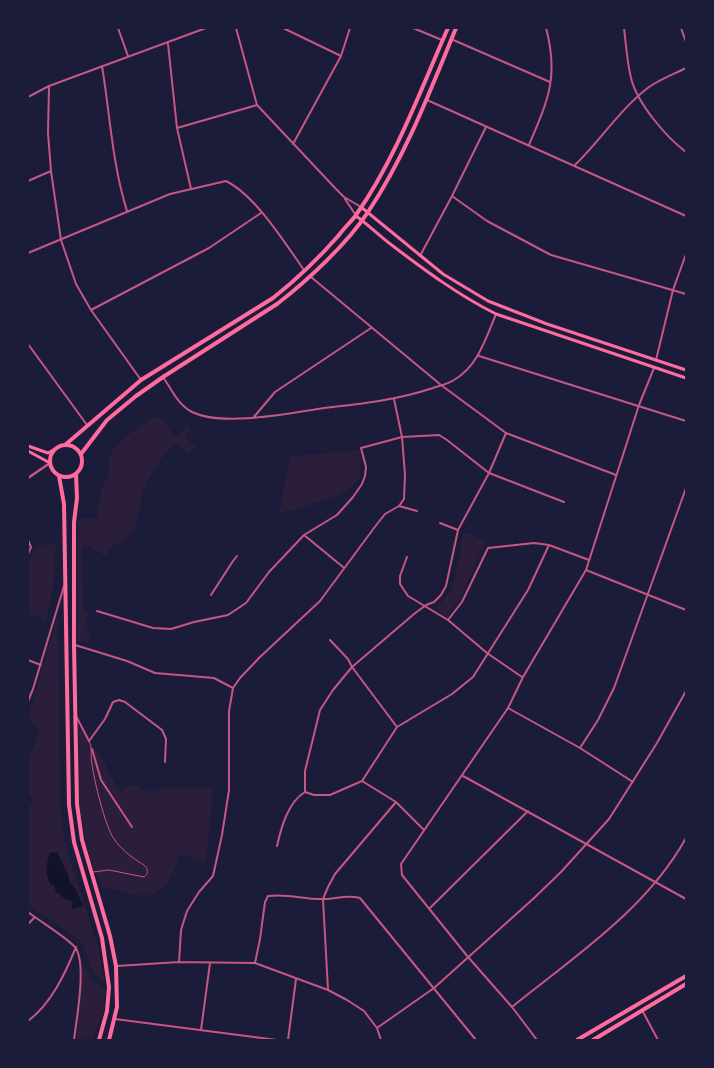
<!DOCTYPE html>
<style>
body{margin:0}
#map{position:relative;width:714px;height:1068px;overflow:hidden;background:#1b1b3a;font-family:"Fira Sans Condensed",sans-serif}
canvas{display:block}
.frame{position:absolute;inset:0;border:29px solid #1b1b3a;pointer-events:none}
</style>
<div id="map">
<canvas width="714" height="1068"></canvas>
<div class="frame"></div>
</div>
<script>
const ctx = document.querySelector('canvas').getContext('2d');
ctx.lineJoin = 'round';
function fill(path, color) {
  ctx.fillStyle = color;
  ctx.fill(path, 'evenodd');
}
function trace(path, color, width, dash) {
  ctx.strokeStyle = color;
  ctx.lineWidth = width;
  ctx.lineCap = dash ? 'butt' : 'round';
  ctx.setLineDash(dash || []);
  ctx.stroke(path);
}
fill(new Path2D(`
 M153 418 168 421 165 423 175 437 187 427 191 431 185 436 196 448 187 454 177 442C162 455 149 474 143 493 136 515 141 541 113 545L106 556 86 545 82 546 83 605 89 615 84 629 91 631 88 643 77 641 78 520 82 518 96 519 102 488 109 471V459L113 450 129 434Z
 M359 450C360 457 362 470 360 477 352 496 297 508 279 513L290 456Z
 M463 533 472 534 486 542 458 603H456L447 618 435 608C458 591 458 560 463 533Z
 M56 543 53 589 46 620 28 614V565L36 546Z
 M58 616 60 805 66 846 98 947 105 981C90 978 89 955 82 943 78 936 37 912 28 905V810L33 800 28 795V758L40 733 28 716Z
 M78 725 102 758 120 793 127 787 137 786C145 792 154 794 163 788H213L206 863 181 854C170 877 165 902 133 894 122 891 113 888 102 888L90 859 79 804Z
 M83 963C89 976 93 984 106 989L103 1012 92 1040H76Z`), '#2a1e3b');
fill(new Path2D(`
 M57 852 69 877V881L76 890 83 906 74 909 71 907 72 904 71 900H67L56 892 54 885H51C45 875 46 864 50 853Z`), '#12122b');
trace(new Path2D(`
 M89 741C93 749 90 756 92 764 94 780 105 826 114 839 120 848 130 856 139 862 142 864 147 866 147 870 148 874 146 875 144 877L109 870 93 872`), '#c65784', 1);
trace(new Path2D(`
 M118 28 128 56
 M236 28 257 105 336 189 344 197 361 207
 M283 28 341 56
 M413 28 442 40
 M624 28C626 44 627 62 631 78 637 103 666 137 686 152
 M681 28 686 42
 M451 39 550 82
 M168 44 177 128 191 189
 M102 66C110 114 112 163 127 211
 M49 86 48 133 51 171 61 240 76 284 91 310 141 380
 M28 97 49 86 206 28
 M427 100 686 216
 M177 128 257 105
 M293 144 341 56 350 28
 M529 145C548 100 559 77 546 28
 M575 165C600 141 621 108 649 87 660 79 674 74 686 68
 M28 181 51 171
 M452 196 487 221 551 255 686 294
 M345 199 355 214
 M28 253 170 194 226 181C256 196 285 243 304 270
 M420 256 452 196 486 127
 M311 277 441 385 506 433 616 475
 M91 310 209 248 261 213
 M28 344 87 425
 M479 356 686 421
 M656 360 673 290 686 254
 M163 377C172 390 178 405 192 412 223 427 290 413 324 408 361 404 397 400 433 388 439 386 448 384 454 380 478 366 486 338 496 314
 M253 418 275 392 371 328
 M399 506 417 511
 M440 523 458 530
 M304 535 343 567
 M28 540 31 547 28 554
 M407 557 400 576V584L408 596 448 620 487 653 522 677
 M586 570 686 610
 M211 595 233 561 237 556
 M97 611 153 628 171 629 194 622 228 615 246 603 269 572 304 535 337 515 353 497 362 484 365 476 366 467 361 448 402 437 439 435 447 440 489 473 564 502
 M448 620 462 602 488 548 534 543 549 545 589 560
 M330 640 348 659 352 667 397 727
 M75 645 127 661 155 673 214 678 233 688
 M28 660 41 665
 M28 701 33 689 64 586
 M508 708 580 748 633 782
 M76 716 89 741 105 719 113 702 119 700 125 702 162 730 166 739 165 762
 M580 748 598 720 614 688 686 488
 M92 749 101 780 132 827
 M463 776 686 899
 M362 781 396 802 424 830
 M305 792V771L320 710 333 690 352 667 414 614 426 605 434 602 441 595 446 586 458 530 489 473 506 433
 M277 846C281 828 288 802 305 792L314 795H330L362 781 397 727 452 694 473 677 528 590 549 545
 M430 908 528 811
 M28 912C41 922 63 935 74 946 88 960 76 1021 74 1040
 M28 924 35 917
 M179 962 181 930 187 911 199 892 213 876 222 835 229 790V711L233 688 240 678 260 657 320 601 374 528 385 514 399 506 404 499 405 475 402 437 394 399
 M255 963 260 939 265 902 268 896C288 893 305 900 324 899 337 899 347 894 360 898L476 1040
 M117 966 179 962 255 963 328 990 347 1000 364 1011 377 1028 381 1040
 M328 990 323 899 328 887 335 874 396 802
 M512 1007C575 956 646 910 686 838
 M642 1010 658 1040
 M115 1019 277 1040
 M28 1021C51 1004 65 974 76 947
 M377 1028 434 988 533 899 561 872 609 819 657 743 686 691
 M201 1030 210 963
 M288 1040 296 979
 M537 1040 512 1007 468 957 402 875 401 864 508 708 523 677 586 570 639 405 654 368`), '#c65784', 2);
trace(new Path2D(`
 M28 478 50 463`), '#c65784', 2.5);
trace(new Path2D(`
 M361 207 443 274 488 301 547 324 686 370
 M356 216C367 224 378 234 389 243 423 269 458 295 496 314L686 378
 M28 446 48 453 55 449
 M28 451 50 463`), '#ff6b9d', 3);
trace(new Path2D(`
 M50 461a16 16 0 1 1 32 0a16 16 0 1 1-32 0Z
 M65 445 141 380 273 298C297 279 319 258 339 235 344 228 351 222 356 215 396 158 420 91 448 28
 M81 454 107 420 136 396 163 377 277 304C307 281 347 244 368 212 406 155 430 91 456 28
 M76 474 77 498 74 522V645L77 804 82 840 110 936 116 966 117 1007 109 1040
 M59 476 64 504 69 805 74 842 102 938 109 987 107 1011 99 1040
 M577 1040 686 976
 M593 1040 686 984`), '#ff6b9d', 4);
</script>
